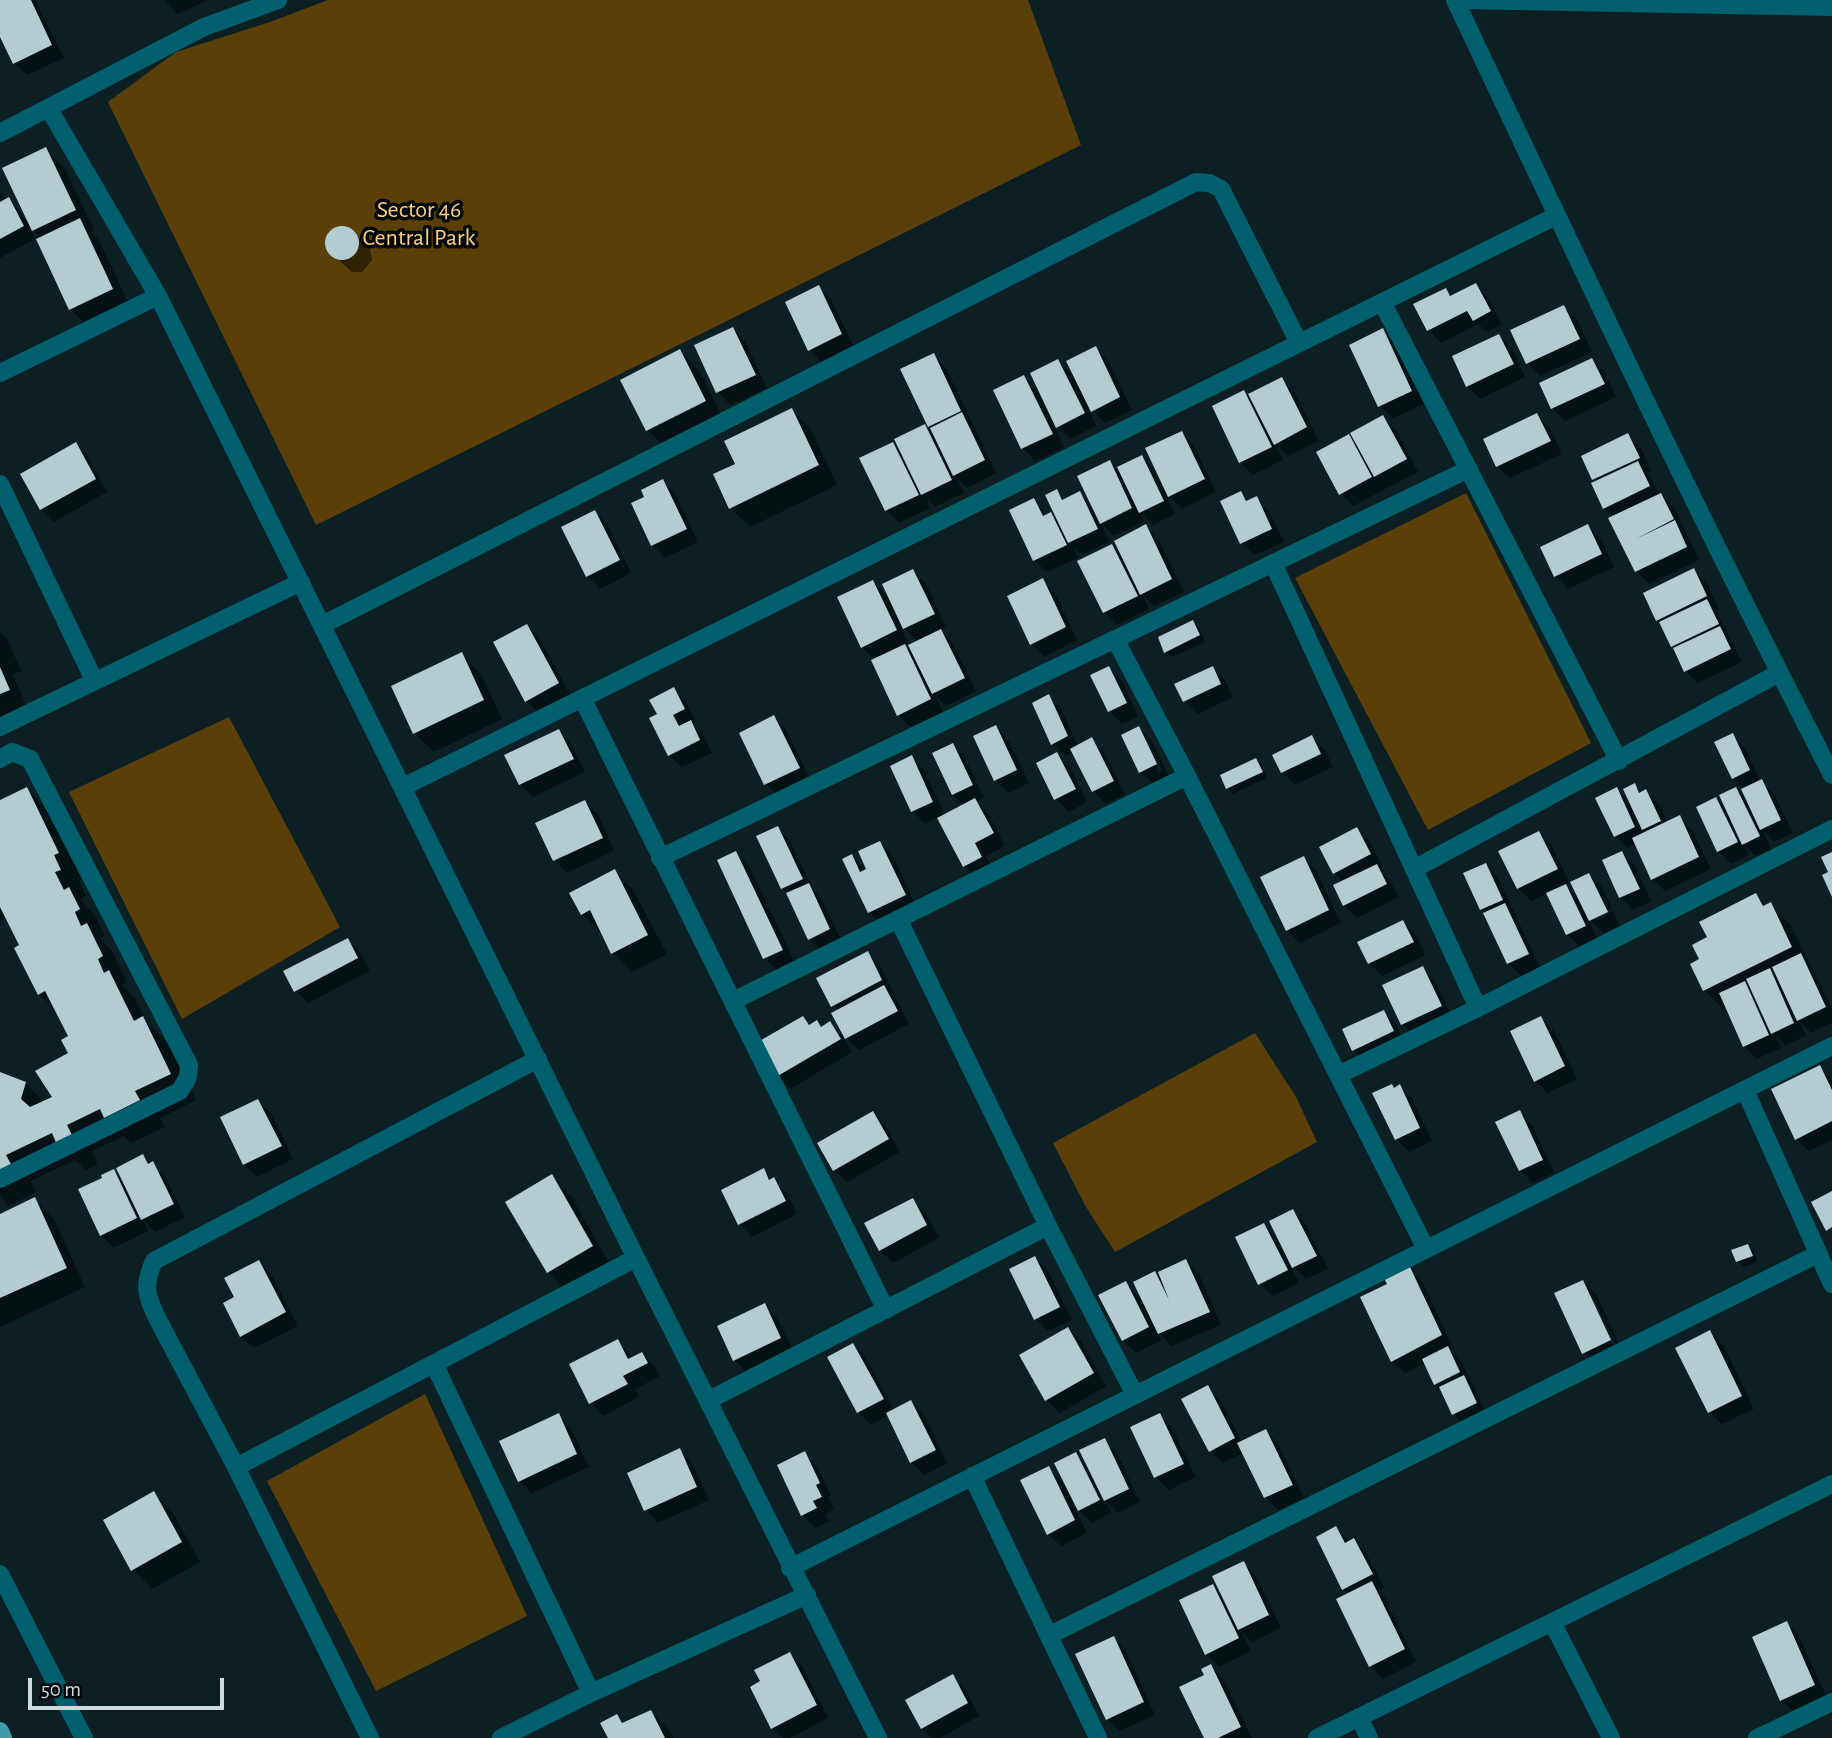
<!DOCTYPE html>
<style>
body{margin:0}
#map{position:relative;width:1832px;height:1738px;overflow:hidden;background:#0c2024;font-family:"Alegreya Sans",sans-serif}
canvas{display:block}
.scale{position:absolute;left:28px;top:1678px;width:196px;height:32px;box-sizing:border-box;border:4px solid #cedadc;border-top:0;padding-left:9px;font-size:21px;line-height:24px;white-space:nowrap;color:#cedadc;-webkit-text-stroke:5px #03090a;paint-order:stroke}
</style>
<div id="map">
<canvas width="1832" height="1738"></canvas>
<div class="scale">50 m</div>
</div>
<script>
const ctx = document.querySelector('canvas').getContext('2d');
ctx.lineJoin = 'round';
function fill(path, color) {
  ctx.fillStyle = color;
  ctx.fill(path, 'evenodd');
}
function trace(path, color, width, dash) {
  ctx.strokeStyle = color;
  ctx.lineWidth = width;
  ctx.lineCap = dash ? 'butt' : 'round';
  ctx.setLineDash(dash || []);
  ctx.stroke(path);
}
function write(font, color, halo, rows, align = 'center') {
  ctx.font = font + ' "Alegreya Sans",sans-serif';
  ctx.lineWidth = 7;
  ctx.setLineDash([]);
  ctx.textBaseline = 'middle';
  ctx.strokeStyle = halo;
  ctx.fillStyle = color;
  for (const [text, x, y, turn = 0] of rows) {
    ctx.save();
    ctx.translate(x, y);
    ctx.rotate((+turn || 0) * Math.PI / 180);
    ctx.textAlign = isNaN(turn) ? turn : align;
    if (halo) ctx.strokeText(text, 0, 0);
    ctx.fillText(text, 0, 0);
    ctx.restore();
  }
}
fill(new Path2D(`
 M328 0H1028L1081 145 316 525 108 102 176 52 270 22Z
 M1466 493 1591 743 1428 830 1295 578Z
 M229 717 340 927 182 1019 69 792Z
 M1255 1033 1296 1097 1317 1142 1115 1252 1086 1207 1053 1143Z
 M425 1394 527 1616 376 1691 267 1481Z`), '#5a3f08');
fill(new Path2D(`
 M0 0H35L64 58 27 75 14 63 0 33Z
 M164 0H208L178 14Z
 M45 149 65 169 94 230 91 232 99 240 131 309 90 328 70 309 42 239 29 226 35 239 0 258V192L6 201 8 199 21 212 25 220 28 219Z
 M338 228H349L370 249 372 260 362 272H352L330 252 328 238Z
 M1476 285 1488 298 1502 324 1487 332 1478 324 1441 343 1429 330 1416 305 1446 290 1453 297Z
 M818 287 831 300 854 347 822 363 810 350Z
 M1564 307 1577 319 1592 352 1540 376 1528 363 1513 331Z
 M733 329 745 341 767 388 730 405 718 392Z
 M1383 330 1395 343 1424 404 1393 418 1380 406Z
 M1499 336 1512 348 1525 377 1480 399 1467 386Z
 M1095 348 1108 361 1132 410 1105 423 1087 405 1096 426 1070 439 1052 421 1064 447 1035 461 1023 448 1024 377 1042 395 1058 361 1076 379Z
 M680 351 699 371 724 421 667 450 648 430 623 381Z
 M933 355 946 368 996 473 967 488 957 478 964 493 935 507 926 498 930 508 899 523 887 510 892 444 902 453 924 426 935 437 903 370Z
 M1592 360 1605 373 1616 397 1565 421 1552 408Z
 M1281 379 1294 392 1319 441 1288 456 1277 445 1283 460 1253 475 1240 462 1244 392 1248 396Z
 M792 410 811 430 837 485 750 527 730 508 738 465Z
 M1537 415 1550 428 1562 454 1510 478 1497 466Z
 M1383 418 1396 430 1418 472 1353 506 1341 493 1349 436 1357 445Z
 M1182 433 1194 446 1216 492 1182 509 1165 492 1175 514 1153 525 1140 512 1144 521 1114 536 1101 523 1109 542 1082 555 1074 547 1078 558 1047 572 1034 560V500L1048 516 1051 514 1059 523 1056 491 1065 501 1080 494 1093 507 1109 462 1122 474 1142 457 1158 474Z
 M1628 435 1641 448 1651 471 1647 472 1660 495 1674 507 1699 560 1649 584 1636 571 1614 517 1604 508 1597 482 1583 457Z
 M76 444 88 457 107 492 54 522 41 509Z
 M663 481 675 494 698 542 665 558 652 545 646 498Z
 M1241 493 1250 502 1257 499 1269 511 1284 542 1255 555 1242 543Z
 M595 512 608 525 631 573 600 589 587 576Z
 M1588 526 1601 539 1614 567 1568 589 1555 576Z
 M1146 527 1158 539 1184 592 1154 606 1143 595 1149 609 1117 625 1104 612 1112 546 1123 557Z
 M913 571 926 584 946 627 940 630 953 644 976 691 946 706 935 695 943 712 911 727 898 715 875 660 862 647 873 582 891 600ZM899 622 918 642 915 656 904 645 908 643Z
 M1694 571 1707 583 1719 609 1716 610 1742 662 1698 683 1685 671 1662 624 1658 620Z
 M1042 580 1055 593 1077 640 1044 657 1032 644Z
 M1193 623 1199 628 1205 642 1172 657 1166 652Z
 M527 626 540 639 571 696 539 713 526 701Z
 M0 632 7 639 21 671 13 675 28 709 0 722Z
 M461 654 481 674 502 719 434 752 414 733Z
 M1109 668 1122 681 1138 716 1122 724 1109 711Z
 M1212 668 1225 680 1233 697 1198 714 1185 701 1177 684Z
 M674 690 686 702 696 722 692 724 703 735 712 753 682 767 669 755 659 715Z
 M1048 697 1061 709 1078 746 1091 739 1104 752 1125 794 1106 804 1093 791 1074 752 1065 756 1053 744Z
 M774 717 786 730 811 781 778 797 766 784 741 734Z
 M996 727 1008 740 1029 783 1008 793 996 780Z
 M1139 728 1152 741 1169 777 1153 784 1140 772ZM1144 741H1148L1163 771 1159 773Z
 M559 731 571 744 585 772 533 797 520 784Z
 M1733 735 1745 748 1761 782 1774 794 1793 833 1774 842 1763 830 1771 849 1756 856 1745 846 1749 855 1731 864 1718 851 1698 808 1716 799 1727 809 1736 789 1748 801 1745 790 1733 778Z
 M1312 737 1325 750 1333 767 1295 785 1282 772Z
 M953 745 965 758 984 798 976 802 988 813 1005 846 986 856 993 870 977 878 964 866 939 817 925 824 913 811 911 757 924 770 945 816 965 806 953 794Z
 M1057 754 1070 767 1087 802 1069 812 1056 799 1038 764Z
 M1256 760 1262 765 1267 778 1233 794 1228 788Z
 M1635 786 1642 793 1646 792 1659 804 1668 823 1680 818 1692 830 1711 869 1665 891 1652 879 1636 844 1628 848 1615 836 1616 789 1632 805Z
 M27 789 53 815 83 879 79 881 86 896 80 899 95 915 105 936 99 938 112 951 127 982 122 985 135 998 146 1021 169 1044 196 1100 160 1118 165 1127 131 1143 124 1136 92 1151 98 1164 85 1170 75 1160 31 1181 36 1192 9 1206 0 1197V1074L25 1083 45 1103 55 1098 70 1054V1037L57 1011 39 994 22 946 6 918 0 921V802Z
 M585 802 598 814 614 851 567 873 555 860 538 824Z
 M777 828 790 841 813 890 821 898 842 942 822 951 810 939 789 894 783 888Z
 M1357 829 1370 842 1383 867 1379 869 1389 879 1399 897 1357 918 1344 905 1343 882 1335 873Z
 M1539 833 1552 846 1569 882 1565 885 1580 900 1589 875 1602 887 1612 908 1593 917V921L1613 911 1620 925 1603 933 1589 919 1597 939 1580 947 1567 934 1548 893 1531 901 1518 888Z
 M880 843 893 856 917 908 882 925 869 912 852 856 870 874Z
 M736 853 749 866 795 963 777 971 765 958Z
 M1622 853 1635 866 1651 901 1633 910 1621 897Z
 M1303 858 1316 870 1341 923 1300 943 1287 930Z
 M1485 865 1498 878 1540 967 1521 976 1508 963 1487 914 1482 909Z
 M615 871 634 891 667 954 632 972 613 953 601 933 582 914Z
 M1756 895 1767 906 1770 904 1790 924 1832 1008V1023L1811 1033 1799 1021 1806 1036 1785 1045 1776 1036 1781 1048 1757 1059 1744 1046 1727 1008 1724 1009 1704 990 1701 960 1709 938Z
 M1403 922 1416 935 1425 955 1382 976 1369 963 1360 943Z
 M347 940 360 952 370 971 308 1003 296 991Z
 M867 953 880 966 894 993 891 994 897 1000 909 1024 859 1050 846 1038 838 1011 833 1006Z
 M1423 968 1435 981 1453 1019 1415 1037 1402 1024Z
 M1383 1012 1396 1024 1405 1044 1366 1063 1354 1050 1345 1030Z
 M803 1018 811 1026 817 1023 822 1028 830 1024 843 1036 852 1052 790 1089 778 1076Z
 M1541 1018 1554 1031 1577 1079 1548 1093 1535 1081Z
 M1820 1067 1832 1080V1140L1809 1151 1796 1139Z
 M1399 1087 1412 1099 1432 1141 1409 1152 1396 1139 1395 1089Z
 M258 1101 271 1113 293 1159 257 1177 244 1164Z
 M1519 1112 1532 1125 1554 1173 1533 1183 1520 1170Z
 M873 1114 886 1126 900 1152 847 1182 834 1170Z
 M143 1156 165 1176 185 1217 155 1232 143 1219 148 1231 114 1248 101 1235 104 1179 113 1171 124 1182Z
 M763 1171 786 1192 797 1214 752 1237 740 1224Z
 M552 1176 571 1196 611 1266 567 1292 548 1272Z
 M35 1200 54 1219 85 1287 0 1327V1215Z
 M912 1200 925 1212 939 1238 893 1263 880 1250Z
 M1293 1211 1305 1223 1328 1269 1306 1279 1290 1264 1299 1283 1273 1296 1260 1284 1264 1225 1280 1241Z
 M1748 1246 1754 1252 1758 1262 1744 1267 1738 1261Z
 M1035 1258 1048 1271 1072 1320 1048 1331 1036 1319Z
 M1186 1261 1199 1274 1221 1325 1172 1346 1156 1329 1161 1340 1136 1353 1123 1340 1126 1283 1143 1301 1155 1273 1162 1280Z
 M259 1262 271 1274 298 1326 254 1348 241 1336 236 1298Z
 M1409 1269 1422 1281 1453 1348 1450 1350 1461 1361 1488 1416 1466 1426 1453 1414 1443 1392 1435 1384 1425 1363 1405 1373 1392 1361 1389 1285Z
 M1583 1282 1596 1294 1623 1353 1596 1365 1584 1352ZM1588 1295H1592L1617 1347 1614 1349Z
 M764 1306 777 1318 793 1351 747 1373 735 1360 719 1327Z
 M1068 1329 1081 1341 1106 1386 1060 1413 1047 1400 1021 1356Z
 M1710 1332 1723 1345 1754 1409 1722 1424 1709 1412Z
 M618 1341 633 1358 642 1354 654 1366 660 1376 635 1389 639 1397 603 1416 591 1403 571 1365Z
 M853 1345 866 1358 894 1411 911 1402 924 1415 947 1463 924 1475 911 1462 889 1415 871 1425 858 1412Z
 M1207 1388 1220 1400 1242 1442 1266 1431 1278 1444 1304 1498 1278 1510 1265 1497 1244 1453 1223 1463 1210 1451Z
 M558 1415 571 1428 589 1467 532 1493 519 1481Z
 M1160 1415 1172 1428 1196 1477 1169 1490 1156 1477 1133 1428Z
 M1104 1440 1117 1453 1140 1502 1118 1513 1105 1500 1111 1513 1092 1523 1073 1504 1087 1533 1061 1546 1048 1534V1468L1067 1486 1075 1454 1089 1468Z
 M679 1450 692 1463 709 1500 658 1523 646 1510Z
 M804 1453 817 1466 831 1496 828 1497 834 1509 825 1514 829 1521 815 1528 803 1515Z
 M153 1493 173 1513 200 1562 152 1589 132 1569Z
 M1336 1529 1350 1542 1354 1540 1366 1553 1384 1587 1378 1590 1384 1596 1416 1662 1383 1679 1371 1666 1349 1594 1344 1589Z
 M1243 1563 1256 1576 1281 1628 1252 1642 1241 1631 1251 1651 1219 1667 1207 1654 1212 1586 1223 1597Z
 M1787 1623 1799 1636 1827 1698 1794 1712 1782 1700Z
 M1113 1638 1126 1651 1155 1715 1120 1731 1107 1719Z
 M790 1654 802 1666 828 1718 790 1738H783L772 1728 762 1682Z
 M1210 1666 1223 1679 1252 1738H1206V1676Z
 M952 1676 965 1689 979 1716 940 1738H932L922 1728Z
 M651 1712 670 1731 673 1738H610L617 1716 625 1724Z`), '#0007');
fill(new Path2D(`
 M0 0H31L52 45 13 64 0 37Z
 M46 147 76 210 32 231 2 168Z
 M9 197 24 226 0 239V202Z
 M80 218 113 289 69 310 36 239Z
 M325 243a17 17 0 1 1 34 0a17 17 0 1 1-34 0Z
 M1476 283 1491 311 1473 321 1467 311 1427 331 1413 304 1446 288 1450 296Z
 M819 285 842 334 808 351 785 302Z
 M1564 305 1580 339 1526 364 1510 330Z
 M733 327 756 375 716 393 694 345Z
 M1383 328 1412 391 1378 407 1349 345Z
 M1499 334 1514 364 1466 387 1452 356Z
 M1096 346 1120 397 1091 412 1066 361Z
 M680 349 706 401 646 431 620 380Z
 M934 353 961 411 928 427 900 369Z
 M1592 358 1605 384 1551 409 1539 383Z
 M1058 359 1085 413 1056 428 1030 373Z
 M1024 375 1053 434 1021 449 993 390Z
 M1282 377 1307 427 1274 445 1248 394Z
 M1244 390 1272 447 1239 463 1212 406Z
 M792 408 819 465 729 509 713 474 735 464 724 441Z
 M962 412 985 460 953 476 930 428Z
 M1537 413 1551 441 1496 467 1483 439Z
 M1383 415 1407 459 1374 477 1350 433Z
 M925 424 952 480 921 495 894 439Z
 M1182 431 1205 479 1168 497 1145 448Z
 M1628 433 1640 458 1592 480 1581 456Z
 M1349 434 1372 477 1339 495 1316 452Z
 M76 442 96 479 40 510 20 474Z
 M893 442 919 495 885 511 859 458Z
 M1142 455 1164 501 1139 513 1117 467Z
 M1110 460 1132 508 1100 524 1077 476Z
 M1638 461 1650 486 1603 509 1591 483Z
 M663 479 687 529 651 546 631 503 644 497 641 490Z
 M1057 489 1062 500 1080 491 1098 529 1068 543 1045 495Z
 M1241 491 1246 501 1257 496 1272 529 1240 544 1220 501Z
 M1661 493 1674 519 1636 539 1675 520 1687 547 1635 572 1608 518Z
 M1034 498 1043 516 1051 512 1067 545 1033 561 1009 510Z
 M595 510 620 560 586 577 561 527Z
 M1146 524 1172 579 1140 595 1114 541Z
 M1588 524 1602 554 1554 577 1540 547Z
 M1112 544 1138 596 1103 613 1077 561Z
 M1694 568 1707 596 1656 621 1643 593Z
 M913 569 935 614 903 629 882 584Z
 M1043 578 1066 627 1030 645 1007 596Z
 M873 580 897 630 861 648 837 597Z
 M1707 599 1719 624 1671 647 1659 622Z
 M1193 620 1200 635 1164 653 1158 637Z
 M527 624 559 683 525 702 493 642Z
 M1720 626 1731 649 1684 672 1673 648Z
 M941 629 965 678 932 694 908 645Z
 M905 644 931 699 897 716 871 660Z
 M462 652 484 700 413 734 391 686Z
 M1109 666 1127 703 1108 712 1090 675Z
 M1213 666 1221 684 1183 702 1174 684Z
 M0 667 10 690 0 694Z
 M674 687 685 709 673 715 679 726 691 720 700 740 668 756 649 718 657 714 649 700Z
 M1049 694 1068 736 1051 745 1032 703Z
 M774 715 800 768 764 785 739 733Z
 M996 725 1017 770 994 781 973 736Z
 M1139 726 1157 764 1139 773 1121 735Z
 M559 729 574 759 519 785 504 755Z
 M1733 733 1750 770 1732 779 1714 742Z
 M1312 735 1321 754 1281 773 1272 755Z
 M1092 737 1114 781 1092 792 1070 749Z
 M953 743 973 785 952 795 932 753Z
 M1057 752 1076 789 1054 800 1036 763Z
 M912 755 933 802 911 812 890 766Z
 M1256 758 1263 772 1226 789 1220 775Z
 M1762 779 1781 820 1760 830 1741 789Z
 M1635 783 1639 793 1646 789 1661 821 1642 830 1623 789Z
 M27 787 59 853 54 855 61 870 55 872 64 890 69 887 80 909 75 912 81 926 87 923 103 956 98 959 104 973 109 970 134 1021 143 1016 171 1074 135 1091 140 1100 104 1118 100 1109 67 1125 73 1137 57 1145 52 1133 6 1155 12 1166 0 1172V1072L26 1082 21 1099 30 1107 52 1097 35 1071 68 1053 61 1040 68 1036 45 991 38 995 14 948 19 945 0 907V800Z
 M1617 787 1635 827 1614 837 1595 798Z
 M1736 787 1760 836 1742 845 1719 795Z
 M1716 797 1738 842 1717 852 1696 807Z
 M975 798 994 833 975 843 982 857 963 867 937 818Z
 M585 800 603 838 553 861 535 823Z
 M1680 815 1699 857 1651 880 1632 838Z
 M778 826 803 879 781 889 756 836Z
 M1357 827 1371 854 1333 874 1319 847Z
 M1539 831 1558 869 1517 889 1498 851Z
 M880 841 906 895 868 913 842 859 852 854 860 872 866 869 858 851Z
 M736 851 783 950 763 959 717 860Z
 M1622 851 1640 889 1619 898 1602 860Z
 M1832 852V897L1822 875 1828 872 1821 857Z
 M1304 856 1329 910 1286 931 1260 877Z
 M1486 863 1503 900 1480 910 1463 873Z
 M1377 864 1387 884 1343 906 1333 885Z
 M615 869 648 935 611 954 590 910 581 915 569 893Z
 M1589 873 1608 912 1589 921 1570 882Z
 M809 883 830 929 808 940 786 893Z
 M1566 884 1586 926 1566 935 1546 893Z
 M1756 893 1763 906 1771 902 1792 947 1703 991 1690 964 1699 959 1692 945 1707 937 1699 922Z
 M1505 903 1529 954 1507 964 1483 913Z
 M1403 920 1414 942 1368 964 1357 942Z
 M348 938 358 958 294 992 283 971Z
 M868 951 882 980 831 1007 816 978Z
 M1801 953 1826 1007 1797 1021 1772 967Z
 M1423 966 1442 1006 1401 1025 1382 985Z
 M1770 968 1794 1023 1771 1034 1746 979Z
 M1745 981 1769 1035 1743 1047 1719 993Z
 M884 985 898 1011 845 1039 831 1013Z
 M1384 1010 1394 1031 1352 1051 1342 1029Z
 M803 1016 809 1025 817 1020 821 1027 830 1021 841 1039 776 1077 756 1043Z
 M1541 1016 1565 1066 1534 1082 1510 1031Z
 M1820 1065 1832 1090V1121L1795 1140 1771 1089Z
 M1392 1084 1394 1088 1400 1084 1420 1128 1395 1140 1372 1093Z
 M258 1099 282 1146 243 1165 220 1117Z
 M1520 1110 1543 1160 1519 1171 1495 1122Z
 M873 1111 889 1139 833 1171 817 1143Z
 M143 1154 148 1164 153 1161 174 1204 141 1220 116 1168Z
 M764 1168 769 1180 774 1177 786 1201 738 1225 721 1190Z
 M114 1169 137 1218 100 1236 78 1189 102 1178 101 1175Z
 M552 1174 593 1246 547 1273 505 1202Z
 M1832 1191V1227L1826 1231 1811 1202Z
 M35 1197 67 1268 0 1298V1214Z
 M913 1198 927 1225 879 1251 864 1223Z
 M1293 1209 1317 1256 1292 1268 1269 1221Z
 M1264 1223 1288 1270 1258 1285 1235 1237Z
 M1748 1244 1753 1256 1736 1262 1731 1250Z
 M1035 1256 1060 1307 1034 1320 1009 1269Z
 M1186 1259 1210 1312 1158 1334 1133 1282 1155 1271 1169 1300 1158 1272Z
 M259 1260 286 1312 240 1337 223 1303 234 1297 224 1278Z
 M1410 1267 1442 1335 1391 1362 1360 1297 1387 1284 1384 1278Z
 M1583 1280 1611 1340 1582 1354 1554 1293Z
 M1126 1281 1149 1327 1122 1341 1098 1295Z
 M765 1303 781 1338 733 1361 717 1326Z
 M1068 1327 1094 1373 1045 1401 1019 1355Z
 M1710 1330 1742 1396 1708 1413 1675 1348Z
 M618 1339 628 1359 642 1352 648 1363 623 1376 628 1384 589 1404 569 1364Z
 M853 1343 884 1399 857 1413 827 1357Z
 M1448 1346 1460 1372 1434 1385 1422 1359Z
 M1464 1375 1477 1403 1452 1415 1439 1387Z
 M1208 1385 1235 1438 1209 1452 1181 1399Z
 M911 1400 936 1450 910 1463 886 1413Z
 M559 1413 577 1454 518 1482 499 1441Z
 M1160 1413 1184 1464 1154 1478 1130 1427Z
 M1266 1429 1293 1485 1264 1498 1237 1443Z
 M1105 1438 1129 1489 1104 1501 1079 1450Z
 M680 1448 697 1487 644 1511 627 1473Z
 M805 1451 820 1483 816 1485 822 1497 813 1501 817 1508 801 1516 777 1465Z
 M1076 1452 1100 1500 1078 1511 1054 1463Z
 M1049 1466 1075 1520 1047 1535 1020 1480Z
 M154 1491 182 1542 131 1571 103 1520Z
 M1336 1526 1345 1543 1354 1538 1373 1574 1342 1590 1316 1537Z
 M1244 1561 1269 1615 1238 1630 1212 1576Z
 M1372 1581 1405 1649 1369 1667 1336 1599Z
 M1213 1584 1239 1638 1205 1655 1179 1600Z
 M1787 1621 1815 1685 1780 1701 1752 1637Z
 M1114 1636 1144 1702 1106 1720 1075 1654Z
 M790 1652 817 1705 771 1729 750 1687 760 1681 754 1670Z
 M1211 1664 1241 1727 1218 1738H1204L1179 1687 1204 1675 1201 1669Z
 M953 1674 968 1703 921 1729 905 1700Z
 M651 1710 665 1738H608L600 1723 617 1714 622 1723Z`), '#b3ccd1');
trace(new Path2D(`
 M1455 0C1578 260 1700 520 1832 775
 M1463 0 1832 7
 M49 109 158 296 636 1258 878 1738
 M0 133 204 27 278 0
 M1382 302 1619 761
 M0 373 158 296
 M0 484 94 680
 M1273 563 1478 1008
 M322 625 1196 182 1209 183 1221 189 1299 343
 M1115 639 1187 776 1426 1249
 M582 698 886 1310
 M0 727 301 582
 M0 759 12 752 30 759 189 1065 188 1077 180 1091 0 1179
 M403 787 1556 216
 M660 858 1469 469
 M1414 869 1779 673
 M898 919 1048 1226 1135 1395
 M733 1001 1187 776
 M1338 1075 1478 1008 1832 829
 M1745 1090 1832 1284
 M434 1364 591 1693
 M709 1400 1048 1226
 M236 1467 636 1258
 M972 1476 1098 1738
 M790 1568 1832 1046
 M0 1574 84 1738
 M1552 1622 1611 1738
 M1050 1635 1818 1254
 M1359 1717 1369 1738
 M370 1738 236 1467 157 1318C146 1295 143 1285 154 1261L538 1059
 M501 1738 591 1693 807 1595
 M1317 1738 1832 1484
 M1757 1738 1832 1702`), '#015f6e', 18);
trace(new Path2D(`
 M0 1731 3 1738`), '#409aac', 18);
write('24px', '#fece7c', '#03090a', [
 ["Sector 46",419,210],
 ["Central Park",419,238]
]);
</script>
